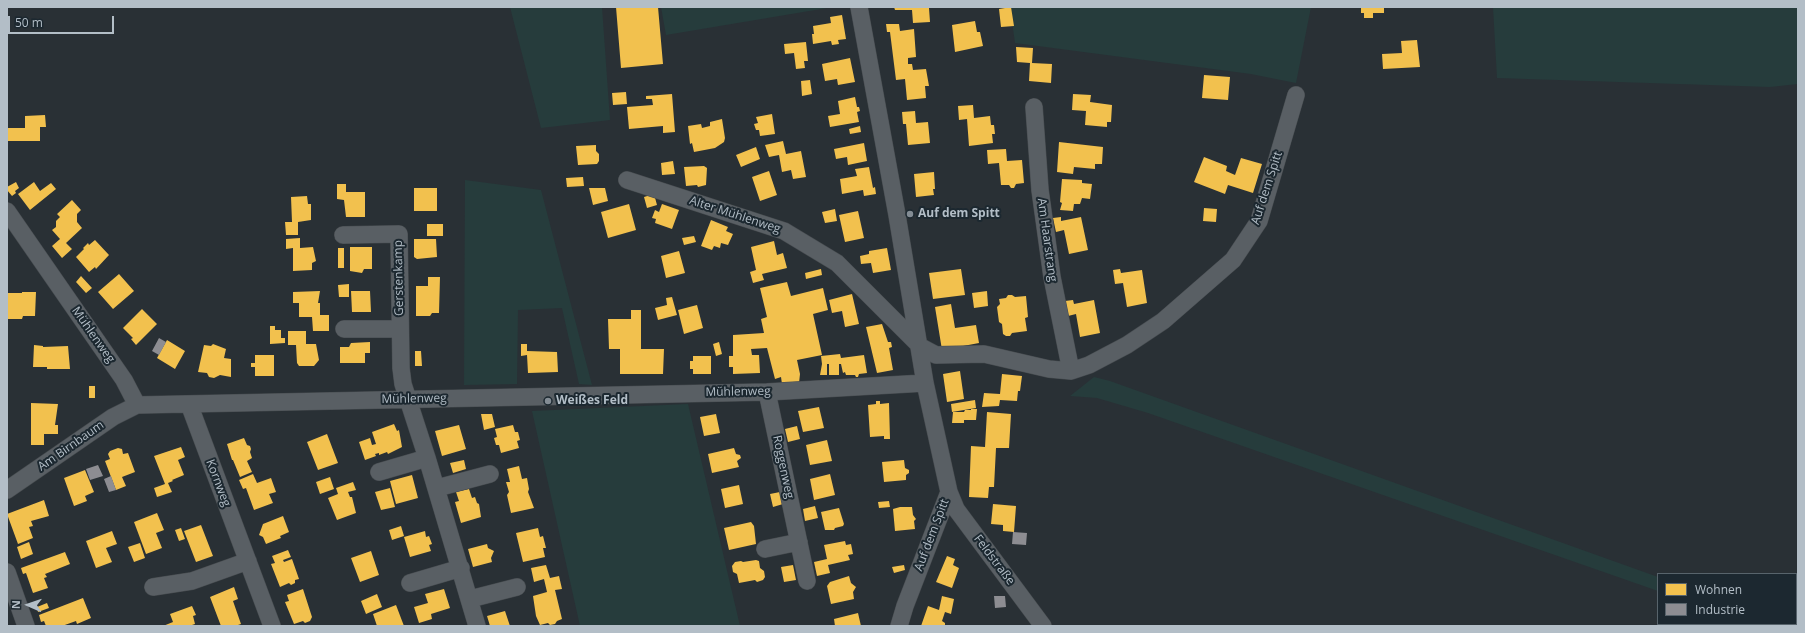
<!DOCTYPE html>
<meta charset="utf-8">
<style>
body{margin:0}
#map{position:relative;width:1805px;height:633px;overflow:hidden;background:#293035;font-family:"Open Sans",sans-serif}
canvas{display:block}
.frame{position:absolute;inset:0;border:8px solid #b3bec7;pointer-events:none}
.legend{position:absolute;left:1657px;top:573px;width:140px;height:52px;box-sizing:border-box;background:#1c2830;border:1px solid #58646c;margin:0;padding:5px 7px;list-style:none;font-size:12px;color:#b3bec7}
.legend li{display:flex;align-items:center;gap:8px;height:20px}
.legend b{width:20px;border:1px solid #58646c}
.north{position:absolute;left:8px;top:585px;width:40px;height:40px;-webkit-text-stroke:3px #1c2830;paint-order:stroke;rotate:272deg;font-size:11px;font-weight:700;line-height:16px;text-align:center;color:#b3bec7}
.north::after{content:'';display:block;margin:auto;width:14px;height:18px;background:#b3bec7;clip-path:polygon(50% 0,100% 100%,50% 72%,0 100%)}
.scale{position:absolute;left:8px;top:16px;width:106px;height:18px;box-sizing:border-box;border:2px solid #b3bec7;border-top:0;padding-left:5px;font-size:12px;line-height:14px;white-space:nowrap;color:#b3bec7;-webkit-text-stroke:3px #1c2830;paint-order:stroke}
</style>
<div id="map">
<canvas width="1805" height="633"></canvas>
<div class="frame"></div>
<ul class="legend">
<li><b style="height:11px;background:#f2c14e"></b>Wohnen</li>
<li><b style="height:11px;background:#8d8d92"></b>Industrie</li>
</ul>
<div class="north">N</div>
<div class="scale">50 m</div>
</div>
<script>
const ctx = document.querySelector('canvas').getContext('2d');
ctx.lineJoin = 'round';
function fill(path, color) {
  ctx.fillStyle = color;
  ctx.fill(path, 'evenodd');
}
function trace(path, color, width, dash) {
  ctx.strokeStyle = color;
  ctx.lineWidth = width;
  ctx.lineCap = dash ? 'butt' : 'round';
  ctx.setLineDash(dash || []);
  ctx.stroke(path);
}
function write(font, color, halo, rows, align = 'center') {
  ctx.font = font + ' "Open Sans",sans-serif';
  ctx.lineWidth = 4;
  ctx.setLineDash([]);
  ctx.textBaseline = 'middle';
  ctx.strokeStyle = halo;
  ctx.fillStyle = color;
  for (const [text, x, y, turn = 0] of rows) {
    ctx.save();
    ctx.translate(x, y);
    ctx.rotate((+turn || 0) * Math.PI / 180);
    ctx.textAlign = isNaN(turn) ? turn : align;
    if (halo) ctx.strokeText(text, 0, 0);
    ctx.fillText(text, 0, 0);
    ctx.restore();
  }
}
fill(new Path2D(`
 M510 7H602L610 120 541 128Z
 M661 7H833L666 35Z
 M1010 7H1311L1296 83 1251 74 1015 43Z
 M1493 7H1798V84L1770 87 1497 78Z
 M465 180 541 190 592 385 579 384 562 308 518 310 517 384 464 385Z
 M1094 377 1110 381 1658 577V591L1148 413 1097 398 1070 396Z
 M688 404 740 626H580L532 411Z`), '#263c3c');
fill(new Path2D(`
 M616 7H658L663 64 621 68Z
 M894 7 929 8 930 22 913 23 912 10H895Z
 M1011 7 1014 26 1001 27 999 9Z
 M1361 7H1384V13H1373V18H1364V13H1361Z
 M842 15 846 39 838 40 839 44 832 45 831 41 813 44 812 34H814L813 26 831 23 830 17Z
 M975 21 977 32H980L983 46 955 52 952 25Z
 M886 24H899L900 31 914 29 916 57 908 58V64H912L913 70 926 69 929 86H925L926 98 907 100 905 79 896 80 890 32H887Z
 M1417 40 1420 67 1383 69 1382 54 1402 53 1401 41Z
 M806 42 808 61H804L805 68 796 69 794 53 785 54 784 44Z
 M1016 47 1033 48 1032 63 1052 64 1051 83 1029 81 1030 63 1017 62Z
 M850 58 855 82 838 85 837 79 825 81 822 64Z
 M1204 75 1230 77 1228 100 1202 98Z
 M810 80 812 94 802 96 801 81Z
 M626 92 627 104 613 105 612 93Z
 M672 94 675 132 663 133V126L629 129 627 107 653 105 652 99H646V96Z
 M1073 94 1091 95 1090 102 1112 105 1111 122H1107V127L1085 125 1086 111 1072 110Z
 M855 97 857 107H859L860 111 857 112 859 122 830 127 828 116 840 114 838 101Z
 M973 105 974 118 990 116 991 125H994L995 134H992L993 143 969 146 967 119 959 120 958 106Z
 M915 111 916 123 928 122 930 143 908 145 906 124H903L902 112Z
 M772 114 775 134 760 136 759 130H756L754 124 758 123 756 117Z
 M45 115 46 127H40V141H7V128H25V116Z
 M722 119 725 138 724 142 715 148 694 152 692 143 690 144 688 126 701 124 702 128 710 126V122Z
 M860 126 861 132 850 134 849 129Z
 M783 141 786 154 801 151 806 177 793 179 791 170 782 172 779 155 769 157 765 145Z
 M1059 142 1103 147 1102 164H1095V169L1074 167 1073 174 1057 172Z
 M864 143 867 161 848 165 847 157 836 159 834 149Z
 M596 145V151L599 154V161L597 164 578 165 576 146Z
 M756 147 760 159 741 167 736 155Z
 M1006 149 1007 161 1022 160 1024 183 1016 184 1014 188H1011L1009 185H1001L999 163 988 164 987 150Z
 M1204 157 1227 166 1226 171 1235 175 1241 158 1262 164 1253 193 1228 185 1225 194 1194 182Z
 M673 161 675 174 662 175 661 163Z
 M704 166 707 168 706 185 698 187 697 185 686 186 684 167Z
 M869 167 873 188 875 187 876 194 864 196 863 190 842 194 840 179 857 176 855 169Z
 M769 171 777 195 760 201 752 177Z
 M934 172 935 189H933L934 195 916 197 914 174Z
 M583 177 584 186 567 187 566 178Z
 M1062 179 1082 180V183L1092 184 1090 199 1082 198 1080 204H1074L1073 211 1060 210 1062 203 1060 202Z
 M16 182 19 188 15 191 16 193 12 196 7 190V187Z
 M34 182 40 191 51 183 56 189 30 210 18 194Z
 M337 184H346V192H365V217H346L344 200 337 199Z
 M414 188H437V211H414Z
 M589 188H605L608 201 593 205Z
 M654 194 657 205 647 208 644 197Z
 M307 196 308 204H311V220L298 222V235H286L285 222H292L291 197Z
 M72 200 81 210 77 214V222L82 228 66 243 72 249 62 258 52 246 60 239 52 230 56 227V221L60 217 57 214Z
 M629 204 636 230 608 238 601 212Z
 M662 204 679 210 672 229 655 223 656 219 652 218 655 210 659 212Z
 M1204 208 1217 209 1216 222 1203 221Z
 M835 209 837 221 825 223 822 212Z
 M858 211 864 238 845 242 839 215Z
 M1061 217V221L1081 217 1088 250 1069 254 1064 230 1056 232 1053 218Z
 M711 220 728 227 726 231 733 234 728 245 721 243 720 248 714 246 712 250 701 246Z
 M427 224H443V236H427Z
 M694 236 696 242 684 245 682 238Z
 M300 238V248L313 247 316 261 312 263V270L293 271V248L286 249V239Z
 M414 239H436L437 257 417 259 414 257Z
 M95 240 109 255 96 269 95 267 89 272 76 257 84 249 83 248 88 243 89 245Z
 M774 241 777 255 783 253 787 268 762 274 764 280 753 283 750 272 756 270 751 247Z
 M350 247H372V269H364L362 273 350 271Z
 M338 248H344V268H338Z
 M887 248 891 270 873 273 871 263 861 264 860 256 869 254V251Z
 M679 251 685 273 666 278 661 256Z
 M821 269 822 275 806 279 805 273Z
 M961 269 965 295 933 299 929 273Z
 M1120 269 1121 273 1142 270 1147 303 1127 307 1123 283 1115 284 1113 270Z
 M119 274 134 291 113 309 98 292Z
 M81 276 92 288 86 293 76 282Z
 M428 277H440L439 313H432L430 316H416V286H428Z
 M787 282 791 296 823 288 828 310 813 314 822 355 797 360 800 374 799 383 782 384 781 377 775 379 767 348 751 349 752 355H759L760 373 733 374V367H729V356H733V335L764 333 761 319 767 317 760 288Z
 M349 284V297H339L338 285Z
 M320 291 318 303H320V315H329V331H313L312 317H299V303H293V292Z
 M351 291H370L371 312H352Z
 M987 291 988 306 974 308 972 293Z
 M22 292H36L35 316H23L22 319H7V293H22Z
 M852 294 859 324 845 327 842 311 832 313 829 300Z
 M1008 295H1012L1015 297 1026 296 1028 317 1025 318 1027 331 1012 333 1010 336H1006L1003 334 1002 324 999 322 997 307 1000 304 999 299 1006 298Z
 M672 297 677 315 658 320 655 308 667 305 666 298Z
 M1073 300 1074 304 1094 300 1100 333 1080 337 1076 314 1068 316 1065 301Z
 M951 304 955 328 976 325 979 343 942 350 935 307Z
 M697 305 703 328 684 334 678 310Z
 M142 309 157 324 136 345 131 339 133 338 123 328Z
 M631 310H641V349H664L663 374H620V349H609L608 319H631Z
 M882 324 888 342H891L892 347 889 348 893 370 877 373 866 327Z
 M270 326H275V330H281V338H285V343L270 344Z
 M288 331H306V344H316L319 360 314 366H299L297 363 296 345H288Z
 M167 340 185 351 175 369 157 358Z
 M370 342V353H365V363H340V347H349L351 343Z
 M719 342 722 354 716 356 713 344Z
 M213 344 226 349 224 358 231 359V377L220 375 214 378 209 377 207 373 198 372 204 345 211 346Z
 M521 344H527V351L557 352 558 372 528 373 527 355 521 356Z
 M34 345 43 346V347L68 346 70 369H47V367H33Z
 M415 351H421L422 366H415Z
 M840 354 841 358 864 355 867 373 859 374 858 377H856L855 375H846L845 372 843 373 841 364H839V375H829V364H827V375H820L822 364 821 356Z
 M255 355H274V376H255V367H251V363H255Z
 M693 356H711V374H693V369H690V361H693Z
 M960 371 964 399 947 402 943 374Z
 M1002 374 1022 376 1020 391H1018L1017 401 1000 400 999 406 982 407 984 393 1000 394Z
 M89 386H95V398H89Z
 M975 400 976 408 952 412 951 404Z
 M876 401H880V404L889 403 890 439H884V436L870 437 868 405 876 404Z
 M31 403 58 404 55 425H58V434H44V445H31Z
 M819 407 824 428 803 432 798 411Z
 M971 409H977L976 420H964V423H952L953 412H964L965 410H971Z
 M987 412 1011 414 1009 448H996L994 487H989L988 498 969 497 971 446 985 447Z
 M481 414H492L495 427 484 430Z
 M716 414 720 433 704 436 700 417Z
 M394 424 397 431 399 430 402 447 388 454 387 452 379 455V453L375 454 376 456 365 460 359 442 370 438 372 445 376 444 372 432Z
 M459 425 466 449 442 456 435 431Z
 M513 425 515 432H518L520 440 517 441 519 448 501 453 499 445H496L494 438 497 437 495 429Z
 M797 426 800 439 788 442 785 429Z
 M327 434 338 463 318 470 307 442Z
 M244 438 247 445 250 446 251 449 250 452 252 458 247 461 252 472 240 477 233 460H232L227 444Z
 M827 440 832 461 810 465 806 445Z
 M181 447 185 457 178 460 184 475 172 480 173 481 168 483 172 492 157 497 154 488 165 484 154 456Z
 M118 448 122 449 123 454 128 453 135 472 122 477 126 486 116 490 105 461 110 459 108 454 110 451Z
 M734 448 736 454 740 455 741 458 737 461 739 467 712 473 708 454Z
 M464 460 466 469 453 473 450 463Z
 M904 460 905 468 909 470V473L906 475V480L884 482 882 462Z
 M519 466 522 479 527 478 529 489 528 492 534 508 511 513 507 495 509 492 506 482H510L507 469Z
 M85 470 94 492 85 496 87 501 74 506 64 478Z
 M253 474 257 483 271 478 276 492 269 494 273 503 254 510 246 488 243 489 239 480Z
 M830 474 835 495 814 500 810 479Z
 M412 475 418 498 396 504 390 481Z
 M330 477 334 489 320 494 316 482Z
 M353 482 356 490 348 492 350 497H352L356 513 337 520 328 498 338 494 336 488Z
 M739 485 743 504 725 508 721 489Z
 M390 488 395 507 381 510 375 492Z
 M469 489 472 498 475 497 477 503 479 504 481 517 461 523 455 502 459 501 456 492Z
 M780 492 783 504 773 507 770 494Z
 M44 500 49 516 31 521 33 526 29 527 33 538 18 544 7 514Z
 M889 501 890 507 879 508 878 502Z
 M993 504 1016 506 1014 532 1003 531V525L991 524Z
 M815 506 818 518 805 521 803 509Z
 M900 507H912L913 515 916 519 914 521 915 529 895 531 893 509Z
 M839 508 844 524 843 526 835 528 834 530H825L821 512Z
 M157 513 164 530 156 533 162 548 146 554 134 522Z
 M283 516 289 532 280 536 281 538 266 544 263 537 259 535 263 524Z
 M751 522 754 526 756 544 729 550 724 528Z
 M201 525 213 556 196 562 184 531Z
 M401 526 404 536 392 540 389 530Z
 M181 528 185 539 179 541 175 530Z
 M538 528 540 537 543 536 546 548H543L545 557 523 562 516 533Z
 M112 531 117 544 106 548 112 562 96 568 86 541Z
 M425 531 426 537 429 536 432 544 429 545 431 551 410 557 404 537Z
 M845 541 846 545 851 544 853 554 848 555 850 560 828 565 830 573 817 576 814 562 827 559 824 545Z
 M29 542 33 554 21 559 17 547Z
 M140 543 145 558 134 562 128 547Z
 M487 544 488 548 494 551 491 558 492 562 473 567 468 549Z
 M288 550 291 557 283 560 284 562 292 559 299 579 295 580V583L291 585 289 583 280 587 271 564 275 563 272 556Z
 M371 551 379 575 360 582 351 558Z
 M65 552 70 564 45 574 47 577 44 578 48 588 33 593 26 573 23 574 21 568Z
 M947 556 955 559 953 565 959 568 952 588 936 582Z
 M756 560 759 561 760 568 764 571 765 577 763 580 757 582 755 580 739 583 737 574 733 572 732 566 735 562 741 561 743 562Z
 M546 565 550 578 559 576 562 589 555 590 562 619 557 621 555 624 550 625 548 623 540 625 536 616 533 596 547 592 544 579 534 582 531 568Z
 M793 565 796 580 784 582 781 567Z
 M904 565 905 570 894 573 892 567Z
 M849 576 851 583 856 587 853 592 854 599 831 604 827 586 830 582Z
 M234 587 238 599 233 601 241 624 235 626H221L210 597Z
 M303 589 312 617 310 621 305 623 303 621 294 624 285 602 289 601 287 595Z
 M444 589 450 608 431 614 432 619 419 623 414 607 428 603 425 594Z
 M377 594 382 607 366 614 361 601Z
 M942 596 954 599 951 614 945 612 942 621 945 623V626H921L928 606 939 610Z
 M83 598 91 618 77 624 76 621 62 626H46L44 621 41 622 39 615Z
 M47 603 49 608 38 612 37 607Z
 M396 605 404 626H377L373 614Z
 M192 606 196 615 193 616 195 624 189 626H163L173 622 170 614Z
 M505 611 510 626H490L487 616Z
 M858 613 861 626H835L834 619Z`), '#f2c14e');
fill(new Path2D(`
 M159 338 166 342 159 355 152 351Z
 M98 465 103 476 90 480 86 469Z
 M111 476 116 490 109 492 104 479Z
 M1013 532 1027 533 1026 545 1012 544Z
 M994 596H1005L1006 607 995 608Z`), '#8d8d92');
const minor = new Path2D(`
 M859 7 897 215 925 383 949 492 956 509 1043 626
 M1034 107 1040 190 1052 277 1071 371
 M627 180 784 231 837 263 921 347 936 355 984 354 1049 369 1071 371 1089 365 1127 345 1163 321 1233 260 1259 221 1296 95
 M7 211 124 380 137 405
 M343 235 399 234 401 368 403 384 427 458 477 626
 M344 329H400
 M767 392 807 581
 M189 404 272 626
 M379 472 427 458
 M437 488 490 474
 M7 490 113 417 137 405 767 392 925 383
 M765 549 799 542
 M7 572 26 626
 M410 583 461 568
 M153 587 192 581 248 561
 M470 599 517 587
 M899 626 905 606 949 492`);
trace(minor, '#474c50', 18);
trace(minor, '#595f64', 17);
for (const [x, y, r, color] of [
 [910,214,4,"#838c94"],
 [548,401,4,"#838c94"]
]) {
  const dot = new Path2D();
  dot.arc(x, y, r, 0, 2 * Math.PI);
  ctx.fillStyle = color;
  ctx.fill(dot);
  trace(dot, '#1c2830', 1.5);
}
write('12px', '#b3bec7', '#1c2830', [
 ["Auf dem Spitt",1267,188,-72],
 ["Alter Mühlenweg",735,215,18],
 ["Am Haarstrang",1047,240,82],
 ["Gerstenkamp",399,278,-91],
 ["Mühlenweg",93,335,55],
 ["Mühlenweg",738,392,-1],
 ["Mühlenweg",414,399,-1],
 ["Am Birnbaum",71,446,-35],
 ["Roggenweg",783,467,78],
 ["Kornweg",218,483,69],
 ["Auf dem Spitt",932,535,-69],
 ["Feldstraße",994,560,53]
]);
write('bold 12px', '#b3bec7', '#1c2830', [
 ["Auf dem Spitt",918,214],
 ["Weißes Feld",556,401]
], 'left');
</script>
